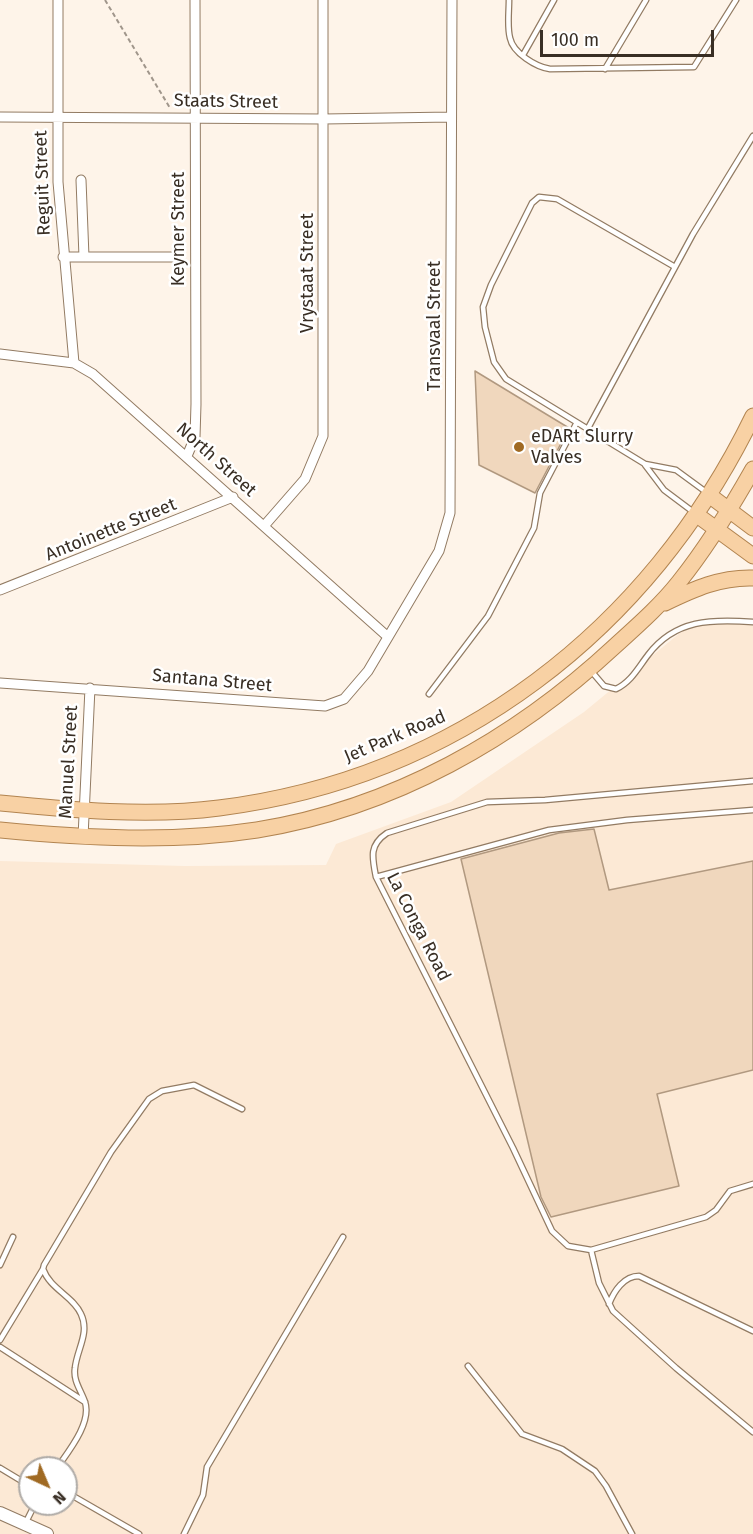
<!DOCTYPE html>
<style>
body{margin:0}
#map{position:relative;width:753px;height:1534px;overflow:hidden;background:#fef4e9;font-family:"Fira Sans",sans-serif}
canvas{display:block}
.north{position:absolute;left:18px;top:1456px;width:60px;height:60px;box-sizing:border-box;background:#fff;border:2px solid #afaba7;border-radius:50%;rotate:136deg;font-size:16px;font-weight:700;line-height:24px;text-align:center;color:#382e24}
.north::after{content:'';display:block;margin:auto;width:21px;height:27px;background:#a06a23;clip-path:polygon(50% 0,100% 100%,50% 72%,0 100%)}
.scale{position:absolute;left:540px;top:30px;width:174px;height:27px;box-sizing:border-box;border:3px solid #382e24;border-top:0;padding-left:8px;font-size:18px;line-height:21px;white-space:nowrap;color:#382e24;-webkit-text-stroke:4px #fff;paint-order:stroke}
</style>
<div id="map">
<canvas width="753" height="1534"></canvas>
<div class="north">N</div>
<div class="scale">100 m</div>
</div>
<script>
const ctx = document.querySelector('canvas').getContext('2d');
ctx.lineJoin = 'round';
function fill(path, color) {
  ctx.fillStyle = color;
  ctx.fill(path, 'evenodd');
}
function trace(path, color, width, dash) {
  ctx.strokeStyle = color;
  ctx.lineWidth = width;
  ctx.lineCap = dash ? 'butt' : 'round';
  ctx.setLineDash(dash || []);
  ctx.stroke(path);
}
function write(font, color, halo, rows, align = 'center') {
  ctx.font = font + ' "Fira Sans",sans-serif';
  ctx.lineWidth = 5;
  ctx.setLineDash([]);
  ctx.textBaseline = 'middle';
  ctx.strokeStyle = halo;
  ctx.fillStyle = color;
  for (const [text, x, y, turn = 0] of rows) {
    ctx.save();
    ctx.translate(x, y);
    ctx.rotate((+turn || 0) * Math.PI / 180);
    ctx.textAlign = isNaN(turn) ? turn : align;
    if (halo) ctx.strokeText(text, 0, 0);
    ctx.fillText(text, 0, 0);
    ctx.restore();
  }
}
fill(new Path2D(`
 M692 623 753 624V1534H0V861L185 866 326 865 336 844 451 802 584 712ZM30 1468H66V1504H30Z`), '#fce9d5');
const building = new Path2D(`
 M475 371 569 428 535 493 479 465Z
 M594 829 609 890 753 861V1070L657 1094 679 1186 551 1217 541 1197 461 859 559 833Z`);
fill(building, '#f0d7bd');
trace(building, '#b19980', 1.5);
const service = new Path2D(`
 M509 0C509 12 507 27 510 38 513 53 536 67 550 69L694 67 736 0
 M523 55 554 0
 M605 69 646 0
 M675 267 557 199 539 197 532 203 491 285 483 307 485 327 494 362 506 379 645 464 676 470 706 492
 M587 430 693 234 753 136
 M645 465 664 490 692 511
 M592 672 604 686 616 689C631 682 638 668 648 655 675 619 712 619 753 622
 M429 694 488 616 534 528 540 493 576 424
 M376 877 549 830 627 820 753 810
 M753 1184 730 1191 716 1210 706 1217 591 1250 599 1283 613 1311 676 1368 753 1432
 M591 1250 568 1246 552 1231 513 1148 376 877C372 857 369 845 387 833L487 802 545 800 753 781
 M0 1265 13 1237
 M609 1304C614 1291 624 1276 639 1276L753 1331
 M0 1340 43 1269
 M0 1347 85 1402
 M468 1366 522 1434 562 1449 595 1471 606 1486 632 1534
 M0 1468 30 1486
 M57 1468C68 1452 92 1423 85 1402 81 1390 73 1381 75 1368 77 1349 90 1333 81 1314 73 1296 50 1289 43 1269L44 1265 111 1152 149 1099 162 1091 194 1085 242 1109
 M66 1492 139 1534
 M25 1524 35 1504
 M184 1534 203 1495 207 1467 343 1237`);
const minor = new Path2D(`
 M58 0V182L74 363
 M0 117 324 119 451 117
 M81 180 84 257
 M63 257H174
 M0 354 74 363 93 374 388 637
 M187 456 195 437 196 404 195 0
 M264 526 305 479 323 436V0
 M0 590 233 497
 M0 683 325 706 344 699 368 671 439 551 450 513 452 0
 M83 837 90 688`);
const tertiary = new Path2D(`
 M0 1513 47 1534`);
const primary = new Path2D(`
 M709 495 753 528
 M697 515 753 556
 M665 603C694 589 720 577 753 578
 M0 803C69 810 150 817 219 808 457 778 649 630 753 416
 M0 830C85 838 172 843 257 830 393 808 515 739 615 646 637 626 660 606 679 582 707 547 731 508 753 469`);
trace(service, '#927b63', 7);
trace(minor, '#927b63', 11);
trace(tertiary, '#927b63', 14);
trace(primary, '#b28450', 17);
trace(new Path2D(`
 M105 0 170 108`), '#a0968b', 2, [4.5, 3]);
trace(service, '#fff', 4.5);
trace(minor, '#fff', 9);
trace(tertiary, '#fff', 12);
trace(primary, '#f8d1a4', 15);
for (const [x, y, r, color] of [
 [519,447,6,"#a06a23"]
]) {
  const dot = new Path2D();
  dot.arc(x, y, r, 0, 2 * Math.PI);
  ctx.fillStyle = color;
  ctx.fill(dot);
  trace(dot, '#fff', 2);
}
write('18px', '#382e24', '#fff', [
 ["Staats Street",226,102,1],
 ["Reguit Street",43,183,-92],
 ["Keymer Street",179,229,-90],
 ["Vrystaat Street",308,273,-90],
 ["Transvaal Street",435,326,-90],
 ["North Street",216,460,42],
 ["Antoinette Street",111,530,-22],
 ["Santana Street",212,681,5],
 ["Jet Park Road",395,737,-23],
 ["Manuel Street",69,762,-87],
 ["La Conga Road",418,927,63]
]);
write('18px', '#382e24', '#fff', [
 ["eDARt Slurry",531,437],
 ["Valves",531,458]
], 'left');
</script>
